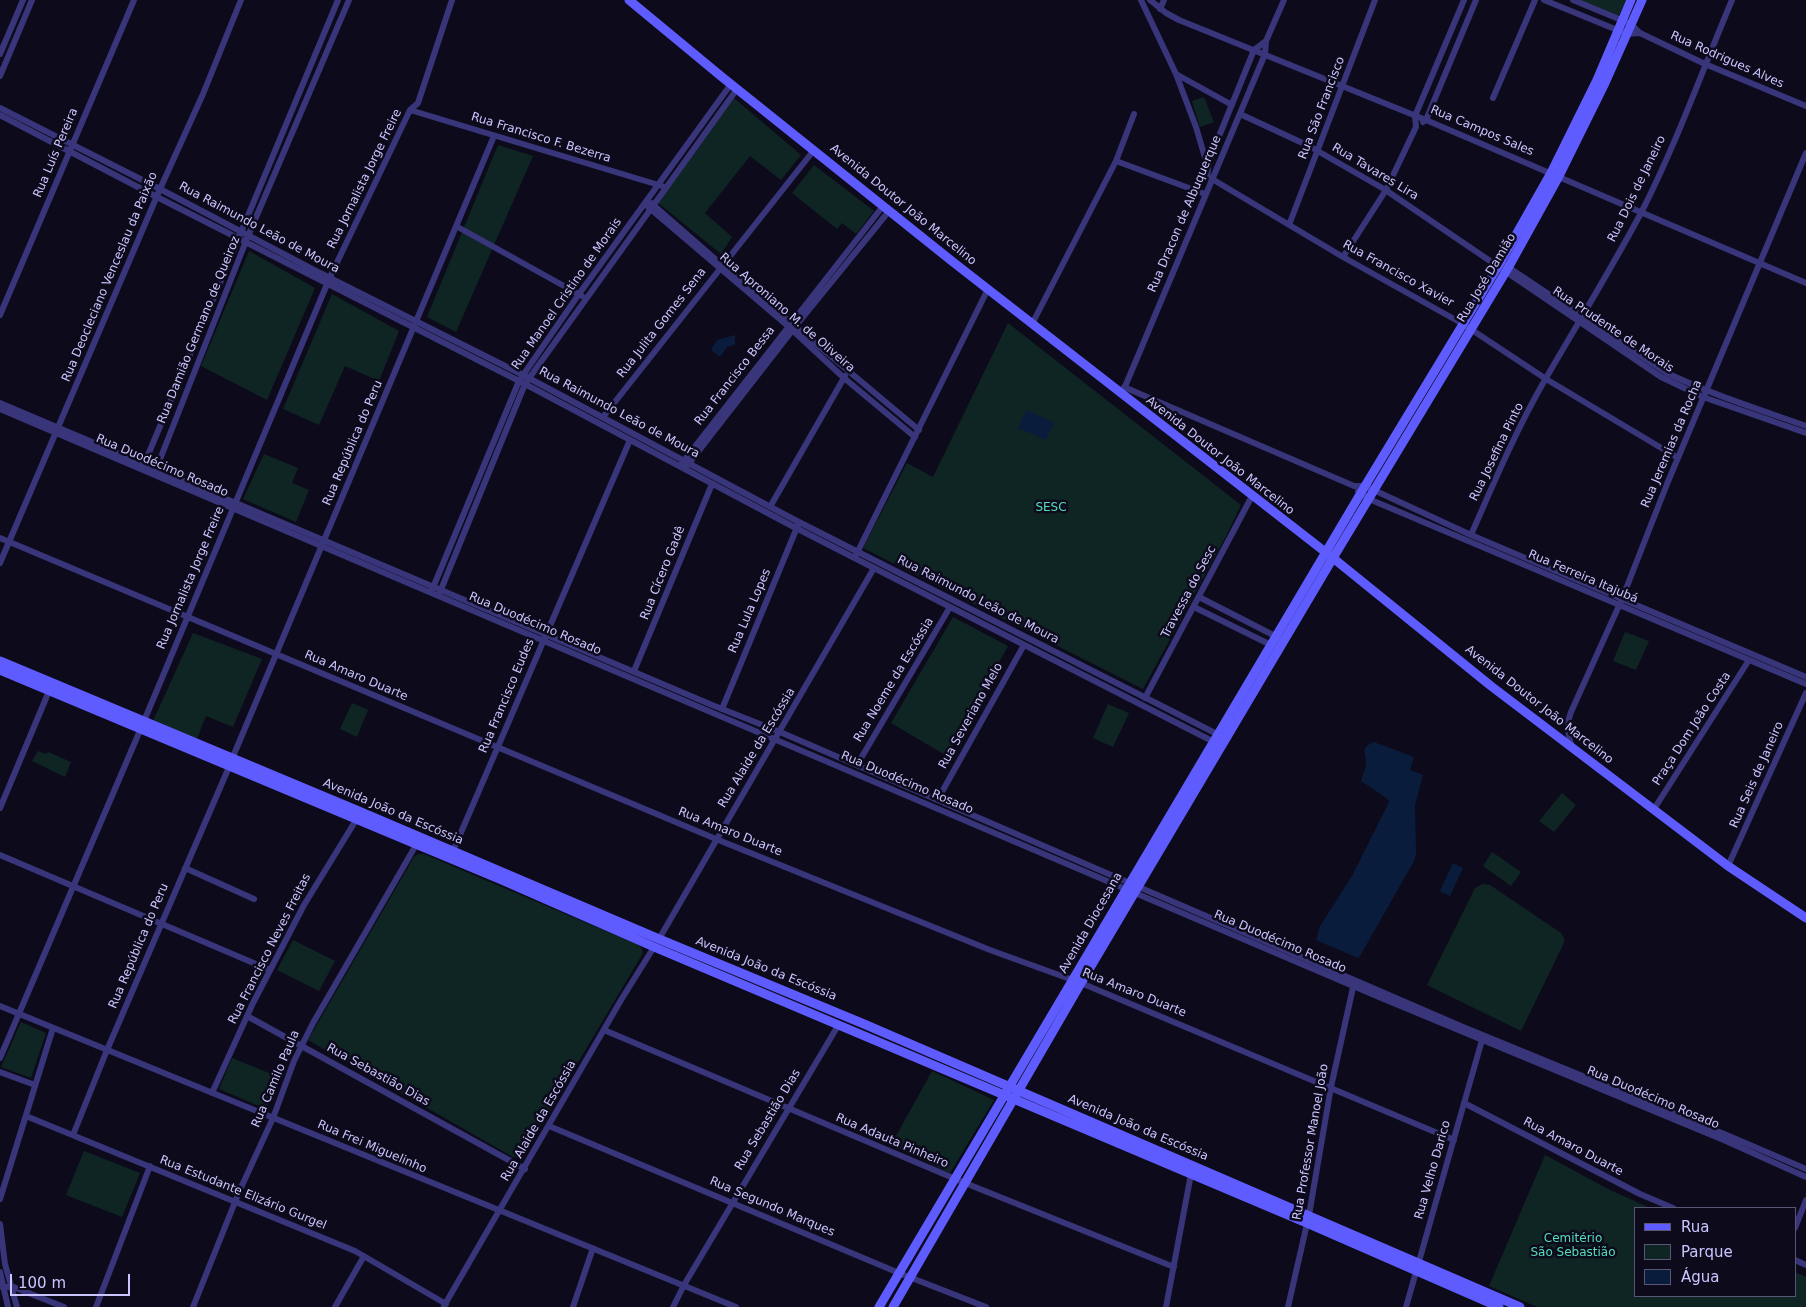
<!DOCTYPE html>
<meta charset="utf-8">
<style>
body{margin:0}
#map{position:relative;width:1806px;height:1307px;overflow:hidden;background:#0d0b1b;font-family:"DejaVu Sans",sans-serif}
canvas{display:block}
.legend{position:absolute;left:1634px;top:1207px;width:162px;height:90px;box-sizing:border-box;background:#0d0b1b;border:1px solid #595576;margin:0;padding:6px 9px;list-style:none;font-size:15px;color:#cbc5ff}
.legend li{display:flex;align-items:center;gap:10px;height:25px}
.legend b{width:25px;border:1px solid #595576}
.scale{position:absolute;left:10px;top:1274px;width:120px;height:22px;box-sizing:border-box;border:2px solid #cbc5ff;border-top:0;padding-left:6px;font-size:15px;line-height:18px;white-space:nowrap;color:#cbc5ff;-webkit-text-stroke:4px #0d0b1b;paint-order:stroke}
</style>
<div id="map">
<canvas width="1806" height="1307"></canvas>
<ul class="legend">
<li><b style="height:6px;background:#5f5cff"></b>Rua</li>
<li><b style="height:14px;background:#0e2524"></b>Parque</li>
<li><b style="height:14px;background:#0a1c3b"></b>Água</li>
</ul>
<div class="scale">100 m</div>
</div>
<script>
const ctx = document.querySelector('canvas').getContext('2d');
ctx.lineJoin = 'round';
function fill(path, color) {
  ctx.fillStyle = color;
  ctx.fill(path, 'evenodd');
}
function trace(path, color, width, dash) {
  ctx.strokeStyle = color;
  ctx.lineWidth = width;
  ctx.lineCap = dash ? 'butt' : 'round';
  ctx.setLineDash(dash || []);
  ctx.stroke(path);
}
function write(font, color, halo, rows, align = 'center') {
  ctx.font = font + ' "DejaVu Sans",sans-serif';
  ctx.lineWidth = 5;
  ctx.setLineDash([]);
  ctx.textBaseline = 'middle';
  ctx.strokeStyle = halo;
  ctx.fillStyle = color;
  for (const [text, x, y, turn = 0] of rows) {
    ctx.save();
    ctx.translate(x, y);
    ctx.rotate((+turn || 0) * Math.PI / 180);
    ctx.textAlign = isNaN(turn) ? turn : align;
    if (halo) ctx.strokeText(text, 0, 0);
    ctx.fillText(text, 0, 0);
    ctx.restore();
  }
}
fill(new Path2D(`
 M1580 0H1626L1619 15H1616Z
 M1204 97 1214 122 1200 127 1192 101Z
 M734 98 801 155 781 180 750 156 705 213 732 237 721 254 657 202Z
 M498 145 533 156 456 332 427 317Z
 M814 165 874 211 856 234 842 223 837 229 792 193Z
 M249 251 315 288 267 400 201 366Z
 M332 294 399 331 379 381 345 366 319 425 283 409Z
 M1008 323 1241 505 1226 536 1143 689 863 548 907 463 933 477Z
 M264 454 298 468 292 483 309 490 296 522 243 499Z
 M953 617 1008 646 947 756 891 723Z
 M1625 632 1649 641 1636 670 1613 661Z
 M193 633 262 659 233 727 206 716 196 741 153 721Z
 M352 703 368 710 357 737 340 729Z
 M1108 704 1129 713 1113 747 1093 738Z
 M38 751 46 754 48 752 71 762 65 777 32 761Z
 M1562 793 1576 805 1554 832 1539 821Z
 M1492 852 1521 872 1511 886 1483 866Z
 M418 854H424L636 944C640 946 642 947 643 953L523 1155 519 1158 513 1157 308 1040 414 857Z
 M1483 884 1490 885 1561 933 1564 938V943L1521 1031 1427 985 1475 888Z
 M293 940 335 961 319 991 277 970Z
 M21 1022 46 1033 31 1078 1 1067Z
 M232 1058 279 1077 266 1109 219 1089Z
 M932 1071 994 1100 950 1173 891 1145Z
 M84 1151 140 1173 122 1217 66 1195Z
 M1545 1155 1608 1189 1650 1208H1635V1296H1795V1272L1806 1277V1307H1537L1489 1286Z`), '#0e2524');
fill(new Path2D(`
 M735 335V345L727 347 720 357 711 350 717 340Z
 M1026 410 1054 422 1046 440 1018 428Z
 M1374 742 1414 757 1410 770 1423 775 1415 805 1416 855 1413 863 1360 956 1358 958 1316 940 1320 926 1352 876 1388 804 1389 801 1385 797 1361 781C1362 776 1366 769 1366 764 1367 753 1359 748 1374 742Z
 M1453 863 1463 868 1450 896 1440 891Z`), '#0a1c3b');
trace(new Path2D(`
 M1141 0 1176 74 1196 127 1208 168 1207 178
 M1150 0 1166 13 1179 20 1426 120 1806 283
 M1544 0 1627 34 1640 33
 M1573 0 1631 24 1640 33 1705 64 1806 106
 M1160 9 1164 0
 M0 54 23 0
 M1176 74 1232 105
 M0 76 32 0
 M1493 98 1535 0
 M0 108 160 189 314 270 523 375 795 520 1221 736
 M410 110 662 186
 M1240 114 1309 146 1384 189 1661 377 1703 397 1806 433
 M0 115 157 197 525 384 792 526 1216 743
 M1423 122 1426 120 1476 0
 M1116 161 1205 194
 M1208 167 1211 156 1254 50 1266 41
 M1207 176 1343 257 1463 324 1546 379 1678 458
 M651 203 722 265 919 430
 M647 206 789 327 844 378 915 437
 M1289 225 1375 0
 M456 226 582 296
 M1343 257 1386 190 1416 127 1415 116 1464 0
 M1505 265 1665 372C1710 394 1758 409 1806 426
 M0 315 134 0
 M1032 324 1116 161 1134 114
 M1124 387 1354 486H1365L1471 535 1806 677
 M1124 389 1265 54 1266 41 1284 0
 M0 403 712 705 780 732 1463 1027 1729 1136 1806 1169
 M0 409 1379 997 1726 1141 1806 1177
 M603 417 814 150
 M682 463 883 206
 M687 466 799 322 889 211
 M143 467 338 0
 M155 472 248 236 349 0
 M1358 491 1369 499 1806 684
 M770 507 845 376
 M1471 535C1494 482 1517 428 1546 378 1578 323 1611 269 1641 213 1676 145 1702 71 1732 0
 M0 538 716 839 990 950 1081 983 1454 1140
 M856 555 988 289
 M0 563 160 189 203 94 241 0
 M432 590 519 381 579 294 731 84
 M440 592 525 384 737 89
 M1199 597 1279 638
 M1194 607 1273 646
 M634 671 712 484
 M1145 698 1252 496
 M722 709 798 525
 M1571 745C1568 733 1566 724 1571 712L1622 599 1667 484 1806 153
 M232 759 494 136
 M857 765 950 607
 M938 799 1024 645
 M0 808 49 691
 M1654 809 1749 660
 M453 851 630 440
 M0 855 270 970
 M1728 866 1806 693
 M185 868 254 899
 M659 939 874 568
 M0 1006 736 1307
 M247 1016 525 1169
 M604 1030 965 1183 1174 1267
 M0 1058 144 721 330 277 410 110 418 103 452 0
 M0 1072 35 1085
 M212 1093 253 1003 304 905 356 820
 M1464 1103 1640 1194 1673 1208
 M26 1116 355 1251 446 1304
 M549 1126 899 1273 986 1307
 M73 1135 107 1050 229 767
 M0 1199 53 1028
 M0 1224 5 1264 17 1307
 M1795 1228 1806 1200
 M1795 1260 1806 1265
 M0 1272 8 1307
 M3 1288 11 1286 64 1307
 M444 1306 621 1000 654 947
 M96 1307 150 1166
 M193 1307 239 1192 273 1118 294 1061 313 1023 416 845
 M335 1307 364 1256
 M573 1307 593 1248
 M673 1307 684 1285 839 1024
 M1166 1307 1191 1174
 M1288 1307 1309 1215 1331 1087 1354 983
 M1406 1307 1482 1040`), '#38357b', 6);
trace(new Path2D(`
 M629 0 722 77 953 262 1333 558 1491 686 1728 866 1806 918
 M0 661 361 812 659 939 864 1024 1520 1307
 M0 670 502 880 654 947 1307 1223 1499 1307
 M879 1307 1365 486 1500 263 1551 173 1597 80 1631 0
 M893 1307 1081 983 1333 558 1508 268 1559 176 1605 83 1642 0`), '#5f5cff', 9);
write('12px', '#cbc5ff', '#0d0b1b', [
 ["Rua Rodrigues Alves",1727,60,24],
 ["Rua São Francisco",1322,108,-69],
 ["Rua Campos Sales",1482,131,23],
 ["Rua Francisco F. Bezerra",541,138,17],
 ["Rua Luís Pereira",56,153,-67],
 ["Rua Tavares Lira",1375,172,31],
 ["Rua Jornalista Jorge Freire",365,179,-64],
 ["Rua Dois de Janeiro",1637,189,-64],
 ["Avenida Doutor João Marcelino",903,205,39],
 ["Rua Dracon de Albuquerque",1185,214,-67],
 ["Rua Raimundo Leão de Moura",259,228,28],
 ["Rua Francisco Xavier",1398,274,29],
 ["Rua Deocleciano Venceslau da Paixão",110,277,-67],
 ["Rua José Damião",1487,278,-59],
 ["Rua Manoel Cristino de Morais",567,294,-55],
 ["Rua Aproniano M. de Oliveira",787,313,41],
 ["Rua Julita Gomes Sena",662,323,-52],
 ["Rua Damião Germano de Queiroz",199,330,-68],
 ["Rua Prudente de Morais",1613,330,34],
 ["Rua Francisco Bessa",735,376,-52],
 ["Rua Raimundo Leão de Moura",619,413,28],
 ["Rua República do Peru",353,443,-67],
 ["Rua Jeremias da Rocha",1672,444,-67],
 ["Rua Josefina Pinto",1497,452,-64],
 ["Avenida Doutor João Marcelino",1220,456,38],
 ["Rua Duodécimo Rosado",162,466,23],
 ["Rua Cícero Gadê",663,573,-68],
 ["Rua Ferreira Itajubá",1583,577,23],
 ["Rua Jornalista Jorge Freire",191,578,-67],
 ["Travessa do Sesc",1189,592,-62],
 ["Rua Raimundo Leão de Moura",978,600,27],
 ["Rua Lula Lopes",750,611,-67],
 ["Rua Duodécimo Rosado",535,624,23],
 ["Rua Amaro Duarte",356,676,23],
 ["Rua Noeme da Escóssia",894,680,-59],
 ["Rua Francisco Eudes",507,696,-67],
 ["Avenida Doutor João Marcelino",1539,705,38],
 ["Rua Severiano Melo",971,716,-61],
 ["Praça Dom João Costa",1692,729,-57],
 ["Rua Alaide da Escóssia",757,748,-59],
 ["Rua Seis de Janeiro",1757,775,-66],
 ["Rua Duodécimo Rosado",907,783,23],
 ["Avenida João da Escóssia",393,812,23],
 ["Rua Amaro Duarte",730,832,22],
 ["Avenida Diocesana",1091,923,-60],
 ["Rua Duodécimo Rosado",1280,942,23],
 ["Rua República do Peru",139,946,-67],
 ["Rua Francisco Neves Freitas",270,949,-63],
 ["Avenida João da Escóssia",766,969,22],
 ["Rua Amaro Duarte",1134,993,22],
 ["Rua Sebastião Dias",378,1075,29],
 ["Rua Camilo Paula",276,1079,-67],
 ["Rua Duodécimo Rosado",1653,1098,23],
 ["Rua Sebastião Dias",768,1120,-59],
 ["Rua Alaide da Escóssia",539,1121,-60],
 ["Avenida João da Escóssia",1138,1128,23],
 ["Rua Adauta Pinheiro",892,1141,23],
 ["Rua Professor Manoel João",1311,1142,-80],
 ["Rua Frei Miguelinho",372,1147,23],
 ["Rua Amaro Duarte",1573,1147,28],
 ["Rua Velho Darico",1433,1170,-74],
 ["Rua Estudante Elizário Gurgel",243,1193,22],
 ["Rua Segundo Marques",772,1207,23]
]);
write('12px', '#52debb', '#0d0b1b', [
 ["SESC",1051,508],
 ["Cemitério",1573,1239],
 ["São Sebastião",1573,1253]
]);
</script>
